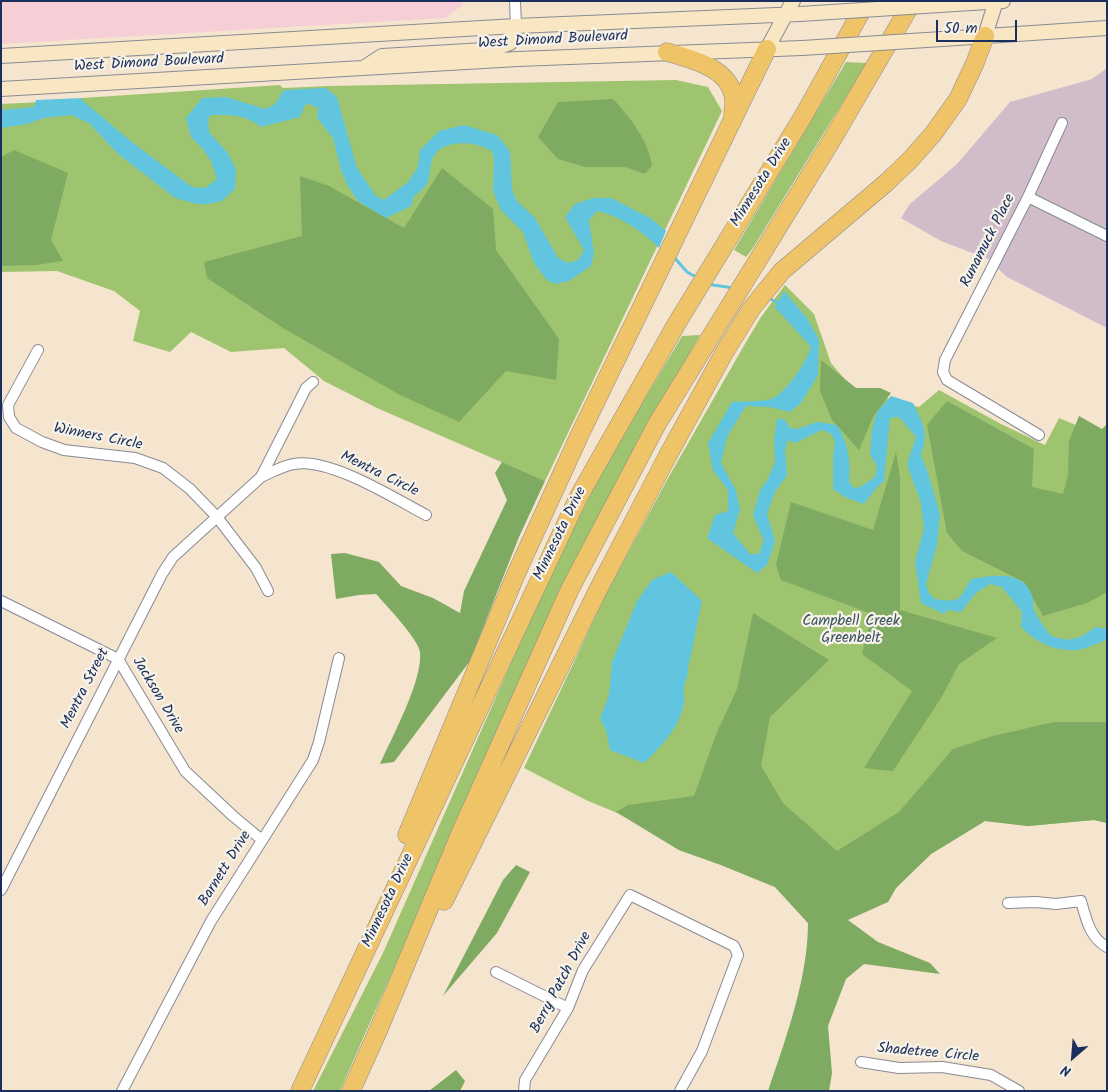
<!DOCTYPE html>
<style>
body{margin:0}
#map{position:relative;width:1108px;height:1092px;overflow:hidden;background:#f5e5ce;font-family:Kalam,sans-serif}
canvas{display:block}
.frame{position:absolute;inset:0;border:2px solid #1b2f5e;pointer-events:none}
.north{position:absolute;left:1048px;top:1032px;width:50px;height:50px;-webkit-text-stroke:4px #f7f3e8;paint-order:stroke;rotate:207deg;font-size:14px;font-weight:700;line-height:20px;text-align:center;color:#1b2f5e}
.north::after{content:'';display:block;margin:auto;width:18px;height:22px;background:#1b2f5e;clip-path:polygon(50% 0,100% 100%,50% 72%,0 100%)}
.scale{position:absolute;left:936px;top:20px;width:81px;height:22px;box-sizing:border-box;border:2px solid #1b2f5e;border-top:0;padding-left:6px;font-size:15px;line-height:18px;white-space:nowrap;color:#1b2f5e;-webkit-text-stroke:4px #f7f3e8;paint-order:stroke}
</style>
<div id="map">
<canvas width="1108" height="1092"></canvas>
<div class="frame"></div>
<div class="north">N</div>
<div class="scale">50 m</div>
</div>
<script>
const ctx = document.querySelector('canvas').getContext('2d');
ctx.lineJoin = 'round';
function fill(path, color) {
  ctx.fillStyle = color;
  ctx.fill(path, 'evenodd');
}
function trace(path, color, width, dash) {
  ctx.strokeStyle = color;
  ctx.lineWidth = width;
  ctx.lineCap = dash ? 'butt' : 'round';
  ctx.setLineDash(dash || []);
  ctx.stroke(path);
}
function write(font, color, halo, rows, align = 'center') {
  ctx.font = font + ' Kalam,sans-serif';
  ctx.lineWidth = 4.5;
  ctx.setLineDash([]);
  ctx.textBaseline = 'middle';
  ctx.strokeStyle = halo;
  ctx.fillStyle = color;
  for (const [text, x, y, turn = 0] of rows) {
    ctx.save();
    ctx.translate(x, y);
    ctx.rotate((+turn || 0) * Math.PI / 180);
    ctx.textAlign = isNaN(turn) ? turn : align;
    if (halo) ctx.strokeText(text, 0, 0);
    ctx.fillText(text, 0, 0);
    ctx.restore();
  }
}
fill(new Path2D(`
 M1 1H458L464 4 445 18 1 44Z`), '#f6cfd6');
fill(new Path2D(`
 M1107 68V328L1007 277 988 259 941 241 901 218 910 204 957 164 1010 102 1092 79Z`), '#d1bdc9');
fill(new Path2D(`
 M846 62 867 63 753 248 746 257 734 250Z
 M676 80 708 87 722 111 545 481 377 408 324 381 284 348 231 352 191 332 170 352 133 341 140 311 114 291 57 271 1 272V104L82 100V98L280 85 283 88 328 86Z
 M785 285 814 314 831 363 853 389 919 407 939 390 1001 424 1045 445 1059 418 1107 438V823L1094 820 1028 826 985 821 931 854 896 888 888 902 808 923 775 887 721 865 679 850 622 815 586 800 524 768 605 596 667 480 742 349 761 317Z
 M700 335 630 458 423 902 340 1091H313L383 953 541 595 602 471 682 336Z`), '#9fc46f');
fill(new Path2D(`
 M613 99C630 117 648 140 652 165L645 174 625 167H585L558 159 538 137 558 102Z
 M14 150 68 173 51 240 63 261 36 265 1 266V157Z
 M442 168 493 209 496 250 559 339 556 380 506 371 459 422 400 395 283 328 207 278 204 262 302 236 300 176 329 186 404 228Z
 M821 360 856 388H880L891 393 873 417 859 450 832 420 820 391Z
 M947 401 1034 449 1032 487 1063 494 1068 475 1069 441 1079 416 1102 429 1107 424V592L1087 603 1043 616 1024 582 962 551 947 533 927 425Z
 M896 452 900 478V610L997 638 959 664 941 698 893 771 864 768 912 691 862 654 872 614 781 580 776 565 791 502 873 530Z
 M502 462 545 481 519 537 470 661 394 762 380 764C392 737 423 680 420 652 419 640 386 605 376 594L359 595 336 599 331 554 345 553 379 562 401 586 433 598 460 613 464 591 507 500 495 473Z
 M753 613 829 660 770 717 761 766 783 803 837 851 899 812 953 749 993 736 1054 722H1107V823L1094 820 1028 826 985 821 931 854 896 888 888 902 848 920 878 942 930 963 940 974 864 964 846 979 828 1026 832 1073 829 1091H768C786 1038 808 978 808 923L775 887 721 865 679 850 616 812 628 805 694 796 717 732 737 689Z
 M516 865 530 872 497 933 443 996 503 880Z
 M456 1070 465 1081 460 1091H429Z`), '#7faa62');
fill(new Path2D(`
 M326 88 337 97 357 168 376 196 384 200 408 182 418 167 420 150 439 131 464 125 497 135 510 151 512 189 516 200 535 218 558 258 568 263 578 260 584 250 565 217 575 204 593 198H611L650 218 666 231 659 248C644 232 618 215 597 211L589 220 594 254 591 266 569 281 556 284 548 281 543 275 534 263 523 232 501 210 493 191 494 159 492 151C487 149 482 146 477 145 463 141 437 143 432 160 427 179 433 183 414 196L411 206 386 218 358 201 348 186 341 170 333 138 317 118 318 108 309 104 305 105 300 117 261 127C246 114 230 115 211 115L208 119 209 132 227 152 236 169 235 189 222 201 208 204H197L175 198 117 153 89 123 71 115 44 118 27 124 1 128V110L34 107 36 100 82 98V100L133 143 192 187 205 188 217 179 211 161 202 148 191 137 186 118 202 98 226 97 265 109 275 104 284 90Z
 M784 291 806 317 819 339 818 375 801 403 790 412 769 407 746 406 727 437 721 463 736 490 740 510 733 533 750 554H759L764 541 753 515 760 490 767 481 775 462 774 440 777 419H784L790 428 797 429 817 422 837 425C848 442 851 462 849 482L854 488 860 487 875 477 877 466 870 454 872 430 877 412 891 396 913 403C923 424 929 432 921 455L927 470 940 514 937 545 926 584 929 593 935 599C960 603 959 600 971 579 993 575 1026 569 1033 599 1034 603 1032 606 1034 610 1038 619 1045 628 1051 636 1073 643 1078 639 1096 627L1107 629V640C1097 643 1086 649 1077 650 1055 652 1036 642 1021 627L1022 612 1002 587 990 584 976 593 961 612 948 610 944 614 921 603 915 562 924 529 921 503 907 464 916 437 899 417 890 418 884 481 877 487 864 504 847 498 833 489V458L835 441 831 434 822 430 795 443 788 440 785 450 787 475 775 492 767 514 775 541 767 565 757 573 707 538 715 515 728 511V490L713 470 708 443 732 402C743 401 762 402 771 399 786 394 807 361 811 347L775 307Z
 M671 572 702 601 688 668C688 678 686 678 684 686 683 691 685 697 684 702 681 726 661 747 644 763L610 750 606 730 600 719 609 695 612 662 637 601 652 580Z`), '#61c5df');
trace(new Path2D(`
 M673 256 687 272 698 278
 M708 283 713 285 734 288
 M768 298 781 304`), '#61c5df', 3);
const minor = new Path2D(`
 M515 1 516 26
 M1028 197 1107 236
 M38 350 8 405 9 417 16 428 42 442 64 450 135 458 163 468 190 489 217 517 256 568 268 591
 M1039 435 947 380 943 372 945 360 1028 197 1062 123
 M261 477 297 406 306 388 313 382
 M1 601 118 659 185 771 233 816 262 840
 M1 890 162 574 173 557 261 477C272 472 282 466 294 464 329 457 394 498 426 515
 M1008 903 1036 902 1056 904 1081 901C1086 919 1090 938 1107 947
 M496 972 568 1008
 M861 1062 899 1068 942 1067 991 1075 1019 1091
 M122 1091 211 921 313 760 319 742 339 658
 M524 1091 525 1080 568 1008 583 970 630 895 734 946 738 955 702 1051 680 1091`);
const secondary = new Path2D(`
 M940 5 1003 1
 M985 36 996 1
 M942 39 1107 28
 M767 49 793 1
 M1 56 516 26 800 14
 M365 67 382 56 485 50 502 46 510 43 516 26
 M1 89 518 59 802 48`);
const motorway = new Path2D(`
 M667 52C692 60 731 67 734 100 734 106 733 111 733 116
 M407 835 516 574 581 432 767 49
 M444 901 598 590 667 457 724 353 751 309 782 271 886 183 910 160 933 134 958 99 975 63 985 36
 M300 1091 579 496 677 323 804 115 867 1
 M351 1091 378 1031 461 832 570 589 657 424 833 138 913 1`);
trace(minor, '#888a96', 12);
trace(secondary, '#888a96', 16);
trace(motorway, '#888a96', 19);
trace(minor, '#fff', 10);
trace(secondary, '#f9e7c3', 14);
trace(motorway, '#efc469', 18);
const secondaryBridge = new Path2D(`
 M800 14 940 5
 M802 48 942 39`);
trace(secondaryBridge, '#888a96', 16, []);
trace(secondaryBridge, '#f9e7c3', 14);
write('15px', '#1b2f5e', '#f7f3e8', [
 ["West Dimond Boulevard",553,41,-3],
 ["West Dimond Boulevard",149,64,-3],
 ["Minnesota Drive",762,183,-58],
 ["Runamuck Place",989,241,-63],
 ["Winners Circle",98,438,11],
 ["Mentra Circle",379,475,26],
 ["Minnesota Drive",561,534,-64],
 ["Mentra Street",86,689,-63],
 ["Jackson Drive",157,696,59],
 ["Barnett Drive",226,869,-58],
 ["Minnesota Drive",389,901,-65],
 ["Berry Patch Drive",562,983,-62],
 ["Shadetree Circle",928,1054,5]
]);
write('15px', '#3c5462', '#f7f3e8', [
 ["Campbell Creek",851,622],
 ["Greenbelt",851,639]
]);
</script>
